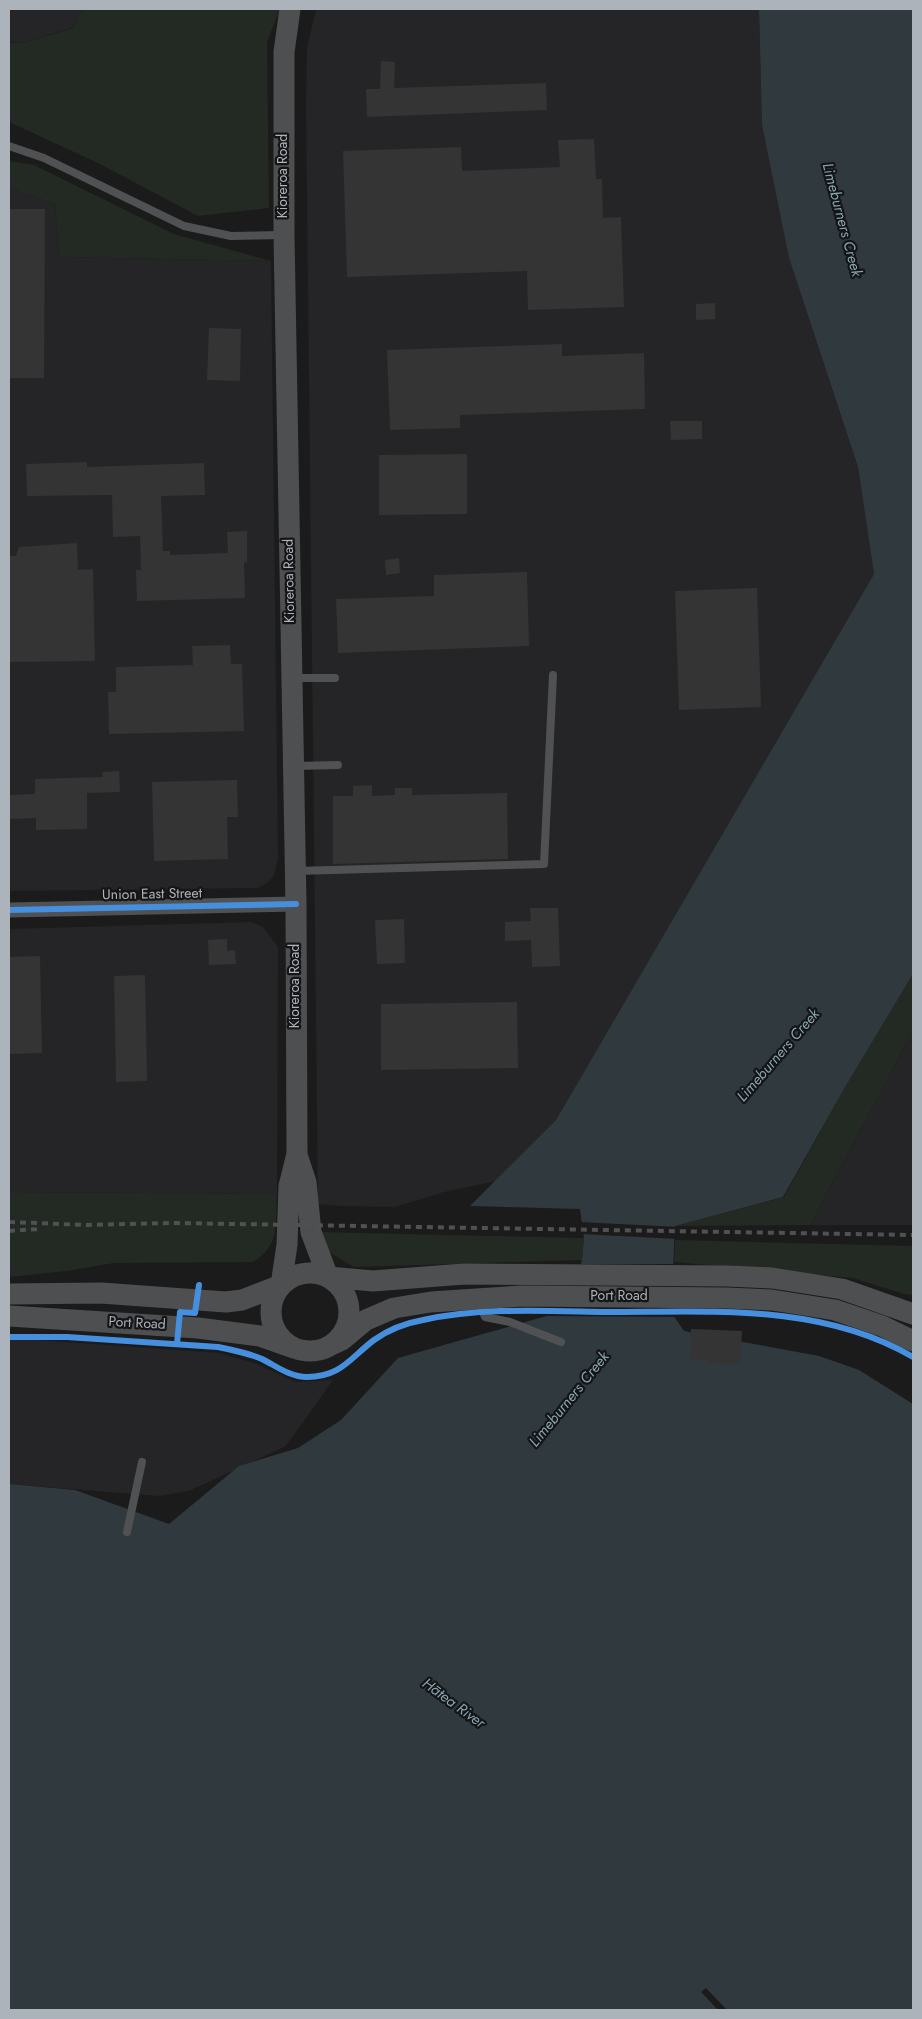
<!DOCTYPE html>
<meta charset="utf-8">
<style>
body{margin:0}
#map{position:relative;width:922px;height:2019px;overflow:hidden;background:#1b1b1b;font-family:Jost,sans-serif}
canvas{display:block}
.frame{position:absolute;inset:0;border:10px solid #adb3ba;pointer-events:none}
</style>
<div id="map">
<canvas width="922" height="2019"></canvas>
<div class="frame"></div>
</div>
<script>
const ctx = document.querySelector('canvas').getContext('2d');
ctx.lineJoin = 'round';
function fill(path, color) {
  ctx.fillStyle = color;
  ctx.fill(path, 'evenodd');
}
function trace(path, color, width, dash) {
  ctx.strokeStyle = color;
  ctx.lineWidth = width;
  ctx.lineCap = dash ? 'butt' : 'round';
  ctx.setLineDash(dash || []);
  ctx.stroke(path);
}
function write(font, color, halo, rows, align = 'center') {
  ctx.font = font + ' Jost,sans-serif';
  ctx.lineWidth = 4.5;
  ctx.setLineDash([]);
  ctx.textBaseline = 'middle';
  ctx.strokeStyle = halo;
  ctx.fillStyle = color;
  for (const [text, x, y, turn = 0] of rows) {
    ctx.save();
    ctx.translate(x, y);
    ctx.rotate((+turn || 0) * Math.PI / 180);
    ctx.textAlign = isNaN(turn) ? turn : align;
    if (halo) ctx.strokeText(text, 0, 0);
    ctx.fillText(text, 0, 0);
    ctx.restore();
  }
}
fill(new Path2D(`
 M9 9H83L74 27 23 43 9 42Z
 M316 9H759L762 125 789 258 858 467 874 574 556 1120 496 1181 444 1192 395 1207 341 1206 318 1204 306 105 307 48Z
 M9 188 55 204 59 257 271 261 278 858 274 875 267 883 258 888 9 891Z
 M251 922 263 927 278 947 277 1194 9 1192V929Z
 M913 1031V1225H810Z
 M9 1338 219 1353 257 1364 296 1382 333 1380 286 1446 189 1491 159 1496 9 1484Z`), '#252527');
fill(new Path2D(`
 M83 9H280L267 42 269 208 198 216 100 164 9 122V43H23L73 28Z
 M9 161 34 165 174 234 271 261 59 257 55 204 9 188Z
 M913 974V1031L810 1225 675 1226 784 1197 844 1089Z
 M9 1192 277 1194C275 1223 281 1245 253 1262L114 1263 67 1271 9 1277Z
 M316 1232 584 1238 582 1260 354 1267 327 1251Z
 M675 1240 913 1246V1295L904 1294 853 1278 674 1262Z`), '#232923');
fill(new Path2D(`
 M759 9H913V974L844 1089 783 1197 675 1226 671 1312 684 1331 819 1356 859 1370 913 1404V2010H9V1484L75 1490 169 1524 239 1466 298 1448 341 1420 398 1358 568 1310 582 1260 584 1238 580 1209 470 1206 556 1120 874 574 858 467 789 258 762 125Z`), '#303a3e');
fill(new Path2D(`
 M579 1222 679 1227 677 1228V1239L581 1234Z
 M578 1264H676L674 1311 678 1317 538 1316 566 1308Z
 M706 1988 727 2010H718L701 1992Z`), '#1b1b1b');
fill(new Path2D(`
 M381 61 395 62 394 88 546 83 547 110 367 117 366 89H380Z
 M594 139 596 179H602L603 218 621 217 624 307 528 310 527 271 347 277 343 151 461 147 462 171 560 167 558 140Z
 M9 209H45L44 378H9Z
 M715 303V319L696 320V304Z
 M209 328 241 329 240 381 207 380Z
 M562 344V356L644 353 645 409 460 415V428L390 430 387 350Z
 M670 421H702V439L671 440Z
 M467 454V514L379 515V455Z
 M87 462V467L204 463 205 495 161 496 163 551H170V555L228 553 227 532 247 531V562L244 563 245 598 137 601 136 570H141L140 536 113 537 112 495 27 496 26 464Z
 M77 543 78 570 93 569 95 661 9 662V556H16L19 547Z
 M399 558 400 573 386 575 385 560Z
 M527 572 529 646 338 653 336 599 434 596V575Z
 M757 588 761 707 679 710 675 591Z
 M230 645 231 664H242L244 731 109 734 108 692H116V667L193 665 192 646Z
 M119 771 120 792 87 793V829L36 830V818L10 819 9 795 35 794V779L103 777 102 772Z
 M237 780 238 817H227L228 859 154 861 152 782Z
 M372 785V796L395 795V788H412V795L507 793 508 859 333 864V796H353V786Z
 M530 908H558L560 966 532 967 531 940 505 941V922L531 921Z
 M404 919 405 963 377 964 375 920Z
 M227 939V951L235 950 236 964 209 965 208 940Z
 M40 956 42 1053 9 1054V957Z
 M145 975 147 1081 116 1082 114 976Z
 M517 1002 518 1068 381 1070V1004Z
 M691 1329 742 1331 740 1365 706 1363V1360L690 1359Z`), '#343435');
trace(new Path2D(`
 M9 146 44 158 184 226 231 236 282 235
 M293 678H335
 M295 766 338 765
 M296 871 544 864 553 675
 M478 1301 485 1317 510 1322 561 1342
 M127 1532 142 1462`), '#4f5153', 8);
trace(new Path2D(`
 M9 910 296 904`), '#4f5153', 15);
trace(new Path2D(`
 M297 1155 306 1182 311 1232 328 1277 373 1281 464 1274 727 1276 772 1278 842 1289 913 1314
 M271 1312a39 39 0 1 1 78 0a39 39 0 1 1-78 0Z
 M9 1294 101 1293 226 1302 242 1300 281 1285 287 1245 289 1186 297 1154 296 904 284 235V52L290 9
 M9 1316 198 1328 260 1336 294 1348
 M329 1346 342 1340 366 1320 394 1308 431 1302 522 1296 727 1298 772 1300 835 1310 882 1326 913 1341`), '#4e4f51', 21);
trace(new Path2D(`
 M9 1222 86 1225 174 1223 913 1235
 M9 1231 39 1229`), '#505152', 4, [6, 5]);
trace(new Path2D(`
 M9 910 296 904
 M9 1337H67L218 1347C233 1350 248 1353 262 1359 276 1366 290 1377 307 1377 341 1377 350 1358 374 1340 388 1330 406 1323 423 1320 483 1307 546 1311 607 1312 710 1312 821 1303 913 1357
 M177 1344 180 1312 195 1313 199 1285`), '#468fdf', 6);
write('14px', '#adb3ba', '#151517', [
 ["Kioreroa Road",284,176,-90],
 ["Kioreroa Road",290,581,-91],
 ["Union East Street",152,895,-1],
 ["Kioreroa Road",296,986,-90],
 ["Port Road",619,1297],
 ["Port Road",137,1324,3]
]);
write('italic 15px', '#87a5b2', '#151517', [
 ["Limeburners Creek",841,220,75],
 ["Limeburners Creek",779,1056,-49],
 ["Limeburners Creek",570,1400,-51],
 ["Hātea River",453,1704,36]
]);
</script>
